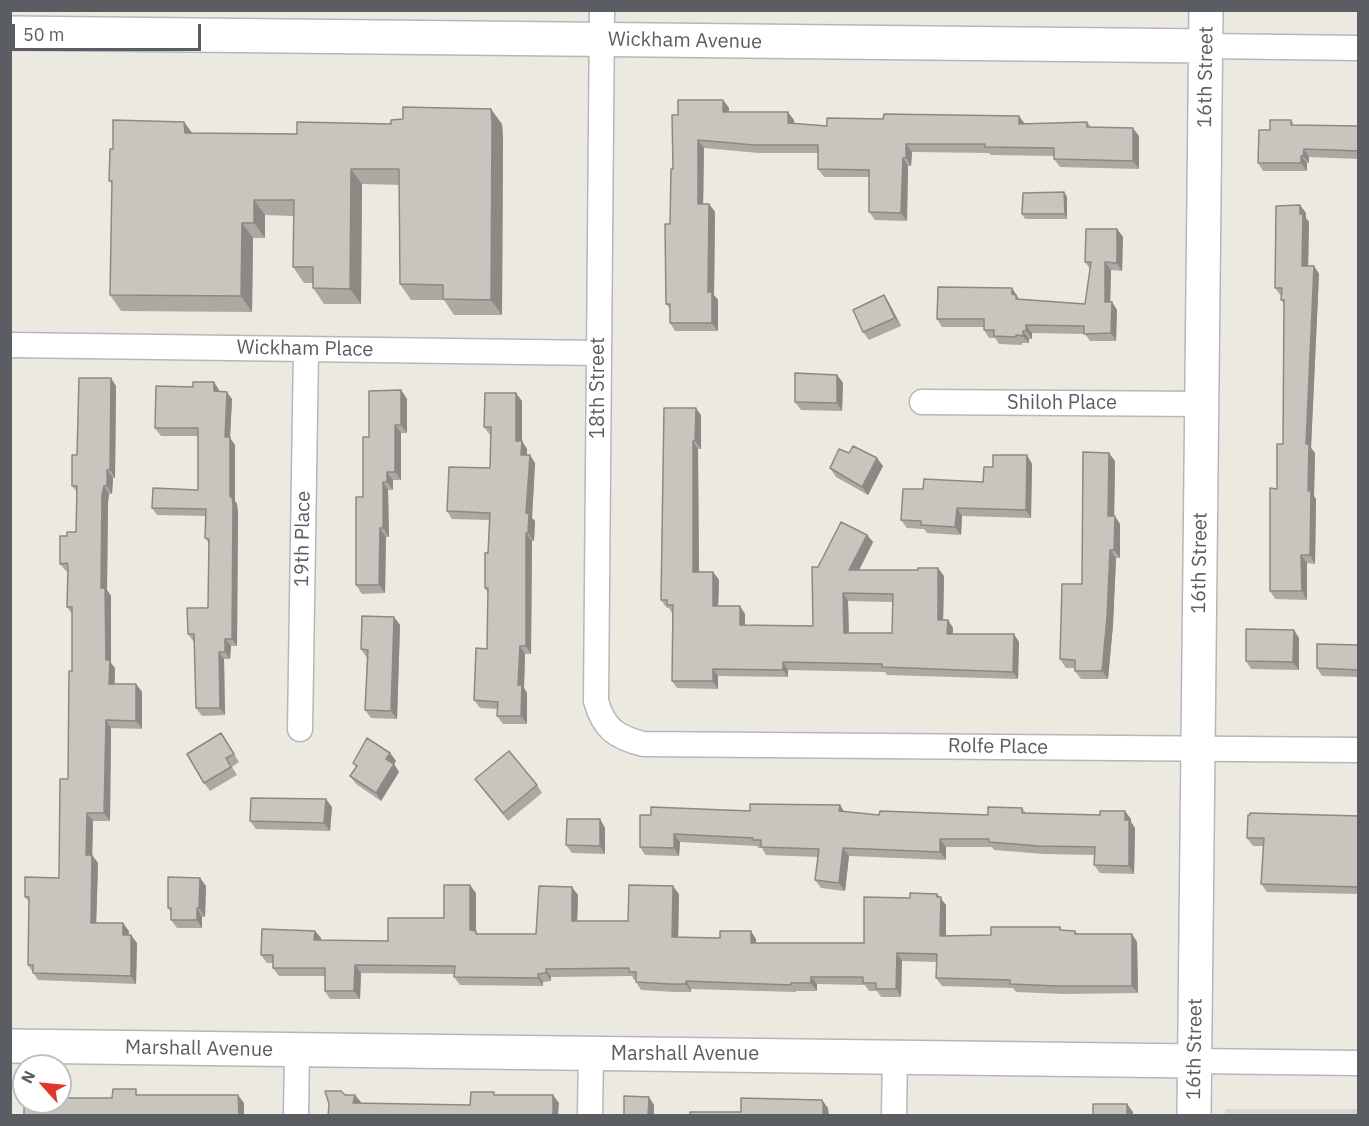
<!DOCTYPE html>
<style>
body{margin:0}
#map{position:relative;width:1369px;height:1126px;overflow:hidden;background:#ece9e1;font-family:"IBM Plex Sans",sans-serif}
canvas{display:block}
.frame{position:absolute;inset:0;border:12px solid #5a5e62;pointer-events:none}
.north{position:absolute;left:12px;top:1054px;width:60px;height:60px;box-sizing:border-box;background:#fff;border:2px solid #bdbfc0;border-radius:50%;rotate:297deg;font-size:16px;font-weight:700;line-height:24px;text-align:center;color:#5a5e62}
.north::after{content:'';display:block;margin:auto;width:21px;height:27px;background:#e33430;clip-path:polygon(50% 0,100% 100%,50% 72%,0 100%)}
.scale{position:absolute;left:12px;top:24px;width:189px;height:27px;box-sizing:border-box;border:3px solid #5a5e62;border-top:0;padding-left:8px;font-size:18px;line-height:21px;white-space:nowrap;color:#5a5e62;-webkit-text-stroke:4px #fff;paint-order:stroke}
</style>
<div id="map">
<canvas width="1369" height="1126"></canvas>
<div class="frame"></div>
<div class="north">N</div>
<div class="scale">50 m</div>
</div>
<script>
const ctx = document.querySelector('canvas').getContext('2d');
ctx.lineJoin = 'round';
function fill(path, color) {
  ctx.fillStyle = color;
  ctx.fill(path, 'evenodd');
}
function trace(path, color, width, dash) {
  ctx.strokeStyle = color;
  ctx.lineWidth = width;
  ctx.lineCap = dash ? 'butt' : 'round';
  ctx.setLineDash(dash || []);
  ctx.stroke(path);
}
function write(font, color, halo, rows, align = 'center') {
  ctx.font = font + ' "IBM Plex Sans",sans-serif';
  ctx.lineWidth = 5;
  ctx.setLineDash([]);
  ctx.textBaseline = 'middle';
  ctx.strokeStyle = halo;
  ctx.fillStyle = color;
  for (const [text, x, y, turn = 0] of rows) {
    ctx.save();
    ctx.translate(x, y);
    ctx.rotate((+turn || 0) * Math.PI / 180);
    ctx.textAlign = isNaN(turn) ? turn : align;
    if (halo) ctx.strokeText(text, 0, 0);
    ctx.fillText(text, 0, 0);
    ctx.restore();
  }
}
fill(new Path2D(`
 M1225 1109H1358V1115H1225Z`), '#dcd8cf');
const street = new Path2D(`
 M602 10 596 701C604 729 616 737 643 744L1358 750
 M1206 46 1358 48
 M10 345 599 353
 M922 402 1202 404
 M300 729 306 349
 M1194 1061 1358 1063
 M296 1116 297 1051
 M590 1116 591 1054
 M894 1116 895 1056`);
const secondary = new Path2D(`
 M10 33 1206 46
 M10 1046 1194 1061
 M1194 1116 1206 10`);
trace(street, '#b4b7bb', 27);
trace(secondary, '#b3b7bb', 36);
trace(street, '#fff', 24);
trace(secondary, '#fff', 33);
fill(new Path2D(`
 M723 100 729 108V112L794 120V124L827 126 1025 124 1087 122 1091 127 1139 136V169L1060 167 1054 159V156L991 155 989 153 912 152 911 166H908L907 221 875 220 869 212V177H824L818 169V153H759L704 148 703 204H709L715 212 714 295 718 300V331H675L670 323V309L666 304 673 169 678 115Z
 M1291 120 1294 125 1359 126V159L1309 157V163H1307V171H1263L1258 163Z
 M184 122 192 133 297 134 391 124H502L503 138 502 315H454L444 300H411L400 284V185L362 184 361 304H324L313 288V283H304L293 267V216L265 215V238H253L252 312 121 311 110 295 112 184 109 181 113 149Z
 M1064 192 1067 197V219H1025L1022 214Z
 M1306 213V218L1309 222 1308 266H1314L1319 274 1311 448 1315 453 1314 496 1316 499 1315 564 1307 563V600L1275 599 1270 591 1283 444 1284 304 1281 300V296L1275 288Z
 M1117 229 1123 237 1122 271 1111 270 1110 302H1112L1117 310 1116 341H1090L1085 334 1032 333V339H1029V343H1022V345L999 344 995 338H989L984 330V327H942L937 319 1012 288 1019 299 1085 304 1090 269 1085 262Z
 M884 295 889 303 901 326 869 340 863 332Z
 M837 375 843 383 842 411 801 410 795 402Z
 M116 386 115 478H113L112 494H109L108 503 107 590 111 596V663L115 668V684H136L142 692V729L111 728 110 821H93L92 855 98 863 96 923 129 931 128 935 137 943 136 984 38 980 28 965 29 902 25 897 59 878 68 779 72 671V614L67 607 68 571H66L60 564 76 532 77 492 72 486 77 455Z
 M219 390V392L232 399 230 438 235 445V501L237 504 238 513 237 646H231L230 659H224L225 715 202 716 196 708 195 641H193L188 634 208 608 209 543 205 538 206 516 157 515 152 508 198 490V436H161L155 428Z
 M401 390 407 399V433H401V480H393V490H388L389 537H386L385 593 362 594 356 585 363 497 369 437Z
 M522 401V441L527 449V455L535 463 532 518 535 521 534 541H532L531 654H525L524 688 527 693V724H503L497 716V709L480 708 474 700 487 649 488 593 485 588 488 553 489 520 452 519 447 511 490 468 491 435H490L484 427Z
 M664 408 701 415V449H698L699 572H713L719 580 718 606 745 614V625L813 626 818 567 867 535 873 542 859 570 944 576 943 620H948L953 628V634L1019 642 1018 679 887 675 885 672 788 670V677L718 676V689L677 688 672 681V613L669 608H667L661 600ZM848 601 893 602 892 633H849Z
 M849 453 883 466 868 495 836 477 830 468Z
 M1027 455 1032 464 1031 518 962 516 961 535 927 533 924 529 907 528 901 520 923 489 983 482 993 467Z
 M1115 461 1114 516 1120 524V558H1116L1113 625 1108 679H1081L1075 671V668H1066L1060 659 1082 584Z
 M394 617 400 625 397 719 371 718 365 710 367 658 361 649Z
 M1299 638V670L1251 669 1246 661Z
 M1359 645V677L1322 676 1317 668Z
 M227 742 239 762 232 767 237 775 210 791 204 783Z
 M390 753 396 761 394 764 399 772 381 801 356 784 350 776 356 767 353 763Z
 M475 779 537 785 542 793 508 821Z
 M840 805 844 812 879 815H988L1022 808 1026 813 1131 819V822L1135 828 1134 874 1100 873 1094 865 1095 855 1044 854 994 850 992 847H946V860L849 856 845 891 821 888 815 880 818 857 766 855 762 848H759L757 846 680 842 679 856 645 855 640 847 651 815 750 811Z
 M332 807 330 831 256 829 250 821Z
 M1359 816V894L1267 892 1261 884 1263 846H1253L1247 838Z
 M600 819 605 828V854L572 853 566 845Z
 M200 878 206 886 205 917H202V928H177L171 920V912L168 908Z
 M476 893V931L478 934H536L578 895 577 921H628L679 894 678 937 756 939V943H864L910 898 937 894 946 905V936L991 935 1060 927 1062 930 1075 931 1078 934H1132L1137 942 1138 993 1064 994 1016 992 1013 988 942 986 936 978 937 962 902 961 901 997H881L877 991H869L865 985 817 984V991H796V992L691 989V992H675L641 990 636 982V980H634L632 976 551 977V981L543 982V986L460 985 454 977V974L361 973 360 999H330L325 991V976H279L273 968V963H267L261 955 315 931 321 938V940L388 941 444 918Z`), '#aca9a3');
fill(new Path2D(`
 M723 100 729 108V120L723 112Z
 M491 109 502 124 503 138 502 315 491 300Z
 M788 112 794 120V131L788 123Z
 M1019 116 1025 124H1019Z
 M184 122 195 137 185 133Z
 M1133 128 1139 136V169L1133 161Z
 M698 140 704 148 703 212 698 204Z
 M906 144 912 152 911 166 906 158Z
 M1304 149 1309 157V163L1303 156Z
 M1301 156 1307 163V171L1301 163Z
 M903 158 908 166 907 221 901 213Z
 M351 169 362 184 361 304 350 289Z
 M1064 192 1067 197V219L1065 214Z
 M254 200 265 215V238L254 223Z
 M709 204 715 212 714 295 718 300V331L712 323 708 292Z
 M1300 205 1306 213V218L1309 222 1308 274 1302 266Z
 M242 223 253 238 252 312 241 296Z
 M1117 229 1123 237 1122 271 1117 263Z
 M1105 262 1111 270 1110 310 1105 302Z
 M1314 266 1319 274 1311 448 1315 453 1314 496 1316 499 1315 564 1310 555 1308 491 1306 444Z
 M1012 288 1021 303V307L1012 294Z
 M884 295 889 303 901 326 895 318Z
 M1112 302 1117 310 1116 341 1111 333Z
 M1026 325 1032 333V339L1026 331Z
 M1023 331 1029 339V343L1023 336Z
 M837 375 843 383 842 411 837 403Z
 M111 378 116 386 115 478 110 470Z
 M214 382 219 390V399L214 391Z
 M401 390 407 399V433L401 425Z
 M227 392 232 399 230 438 235 445V501L237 504 238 513 237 646 232 639 230 497 225 437Z
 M516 393 522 401V441L527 449V463L521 455 516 441Z
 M696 408 701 415V449L695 441Z
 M395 425 401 433V480L395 472Z
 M693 441 698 449 699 579 693 572Z
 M1109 453 1115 461 1114 524 1108 516Z
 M530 455 535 463 532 518 535 521 534 541 528 533 526 513Z
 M1027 455 1032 464 1031 518 1026 510Z
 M877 458 883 466 868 495 862 487Z
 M107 470 113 478 112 494 107 486Z
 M387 472 393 480V490L387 482Z
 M383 482 388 490 389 537 383 528Z
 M104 486 109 494 108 503 107 590 111 596V663L115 668 114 692 109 684 106 660 101 588 102 495Z
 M957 508 962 516 961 535 955 527Z
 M1115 516 1120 524V558L1114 550Z
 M380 528 386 537 385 593 379 585Z
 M526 533 532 541 531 654 526 646Z
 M867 535 873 542 855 578 849 570Z
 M1110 550 1116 558 1113 625 1108 679 1102 671Z
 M1301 555 1307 563V600L1302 591Z
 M938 568 944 576 943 628 938 620Z
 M713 572 719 580 718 614 713 606Z
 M843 593 848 601 849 641 844 633Z
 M740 606 745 614V633L740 625Z
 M394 617 400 625 397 719 391 711Z
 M948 620 953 628 952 641 947 634Z
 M1294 630 1299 638V670L1293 662Z
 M1014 634 1019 642 1018 679 1013 672Z
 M225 639 231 646 230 659 225 652Z
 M520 646 525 654 524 688 527 693V724L521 716 518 685Z
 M219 652 224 659 225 715 220 708Z
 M783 662 788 670V677L783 670Z
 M713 669 718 676V689L713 681Z
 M136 684 142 692V729L136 721Z
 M106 720 111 728 110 821 104 813Z
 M390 753 396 761 391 767 386 759Z
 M394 764 399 772 381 801 376 793Z
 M326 799 332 807 330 831 324 823Z
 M840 805 845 813 839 811Z
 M1125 811 1131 819V822L1135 828 1134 874 1129 866Z
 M87 813 93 821 92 863 86 855Z
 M600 819 605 828V854L600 846Z
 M674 834 680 842 679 856 674 848Z
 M940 839 946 847V860L940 852Z
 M843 848 849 856 845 891 839 883Z
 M92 855 98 863 96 930 91 923Z
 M200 878 206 886 205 917 199 908Z
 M470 885 476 893V938L470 930Z
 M673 886 679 894 678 945 672 937Z
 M572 887 578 895 577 929 572 921Z
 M937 894 946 905V944L940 936Z
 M197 908 202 917V928L197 920Z
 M123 923 129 931 128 943 123 935Z
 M315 931 321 938 320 948 314 940Z
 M751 931 756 939V951L751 943Z
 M1132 934 1137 942 1138 993 1132 986Z
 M131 935 137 943 136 984 131 976Z
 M897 953 902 961 901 997 896 989Z
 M355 965 361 973 360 999 354 991Z
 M546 969 551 977V981L546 973Z
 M538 974 543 982V986L538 978Z
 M811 977 817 984V991L811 983Z
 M686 981 691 989V992L686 984Z
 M238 1095 244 1103V1116H239Z
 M355 1095 361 1102 358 1111 353 1103Z
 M553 1095 559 1103 558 1116H553Z
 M649 1097 654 1105V1116H648Z
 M822 1100 828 1108 829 1116H823Z
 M1127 1104 1133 1112V1116H1127Z`), '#8c8985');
const building = new Path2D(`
 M678 100H723V112H788V123L827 126V118L883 119 884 114 1019 116V124L1087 122V127L1133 128V161L1054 159V148L985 147V144H906V158H903L901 213 869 212V170L818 169V145H754L698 140V204H709L708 292H712V323H670V304H666L665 224H670L671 169H673L672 115H678Z
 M403 107 491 109 492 122 491 300 443 299V285L400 284 399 169H351L350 289 313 288V267H293L294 200H254V223H242L241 296 110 295 112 181H109L110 149H113V120L184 122 185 133 297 134V122L391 124V120L403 119Z
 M1270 120H1291V125L1359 126V151L1304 149 1303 156H1301V163H1258L1259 130H1270Z
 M1064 192 1065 214H1022L1023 193Z
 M1300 205V214H1303L1302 266H1314L1306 444H1309L1308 491H1311L1310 555H1301L1302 591H1270V488L1277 489V444H1283L1284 300H1281L1282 288H1275L1276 206Z
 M1086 229H1117V263L1105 262V302H1112L1111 333 1084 334V326L1026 325V331H1023V336L1016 335V337L994 336V330H984V319H937L938 287 1012 288V294L1016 295V299L1085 304 1091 262H1085Z
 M884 295 895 318 863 332 853 310Z
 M795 373 837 375V403L795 402Z
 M79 378H111L110 470H107V486H104L102 495 101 588H105L106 660H110L109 684H136V721L106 720 104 813H87L86 855H92L91 923H123V935H131V976L33 973V965H28L29 897H25V877L59 878 60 779H68L69 671H72V607H67L68 566 67 563 60 564V536H67V532H76L77 486H72V455H77Z
 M193 382H214V391L227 392 225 437H230V497H232L233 505 232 639H225V652H219L220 708H196L194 634H188L187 608H208L209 539 205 538 206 509 152 508 153 488 198 490V428H155L156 386 193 387Z
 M401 390V425H395V472H387V482H383V528H380L379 585H356V497H363V437H369V391Z
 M485 393H516V441H522L521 455H530L526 513 529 514 528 533H526V646H520L518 685H522L521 716H497L498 702 474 700 476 648 487 649 488 588H485V553H488L490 513 447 511 449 467 490 468 491 427H484Z
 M664 408H696L695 441H693V572H713V606H740V625L813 626 812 567H818L841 522 867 535 849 570H918V568H938V620H948L947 634H1014L1013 672 882 667V664L783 662V670L713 669V681H672L673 605H667V600H661ZM843 593 893 594 892 633H844Z
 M853 446 877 458 862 487 830 468 839 449 849 453Z
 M1083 452 1109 453 1108 516H1115L1114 550H1110L1107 617 1102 671H1075V660L1060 659 1062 584H1082Z
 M993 455H1027L1026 510 957 508 955 527 921 525V521L901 520 903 489H923L924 479 983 482 984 467H993Z
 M362 616 394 617 391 711 365 710 368 650 361 649Z
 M1246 629 1294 630 1293 662 1246 661Z
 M1317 644 1359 645V670L1317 668Z
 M221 733 234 754 226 758 231 767 204 783 187 754Z
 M367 738 390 753 386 759 394 764 376 793 350 776 357 766 353 763Z
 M509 751 537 785 503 813 475 779Z
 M251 798 326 799 324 823 250 821Z
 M750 804 840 805 839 811 879 815 880 811 988 815V807L1022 808V813L1100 815V811H1125V820H1129V866L1094 865 1095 847 1039 846 989 842V839H940V852L843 848 839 883 815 880 819 849 761 847V840H753V838L674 834V848L640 847V815H651V807L750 811Z
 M1250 813 1359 816V887L1261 884 1264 838H1247L1248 815H1250Z
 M567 819H600V846L566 845Z
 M168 877 200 878 199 908H197V920H171V908H168Z
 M444 885H470V930L476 931V934H536L539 886 572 887V921H628L629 885 673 886 672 937 720 938V931H751V943H864V897L910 898V893L937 894V897H941L940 936 991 935V927H1060V930L1075 931V934H1132V986H1058L1010 984V980L936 978 937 954 897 953 896 989H876V983H863V977H811V983H791V985L686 981V984H669L636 982V972H629V968L546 969V973L538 974V978L454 977 455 966 355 965 354 991H325V968H273V955H261L262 929 315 931 314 940 388 941V918H444Z
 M113 1089H136V1095H238L239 1116 24 1115V1102H60V1098H112Z
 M325 1091H341L345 1095H355L353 1103 470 1105 471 1092H494V1095H553V1116H328L329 1104Z
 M624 1096 649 1097 648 1116H624Z
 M741 1098 822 1100 823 1104V1116H690V1112H741Z
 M1093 1104H1127V1116H1093Z`);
fill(building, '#c8c4be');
trace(building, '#8c8985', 1.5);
write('20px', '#5a5e62', '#fff', [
 ["Wickham Avenue",685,41,1],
 ["16th Street",1206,77,-89],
 ["Wickham Place",305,349,1],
 ["18th Street",598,388,-90],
 ["Shiloh Place",1062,403],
 ["19th Place",303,539,-89],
 ["16th Street",1200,563,-89],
 ["Rolfe Place",998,747,1],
 ["Marshall Avenue",199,1049,1],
 ["16th Street",1195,1049,-89],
 ["Marshall Avenue",685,1054]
]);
</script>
